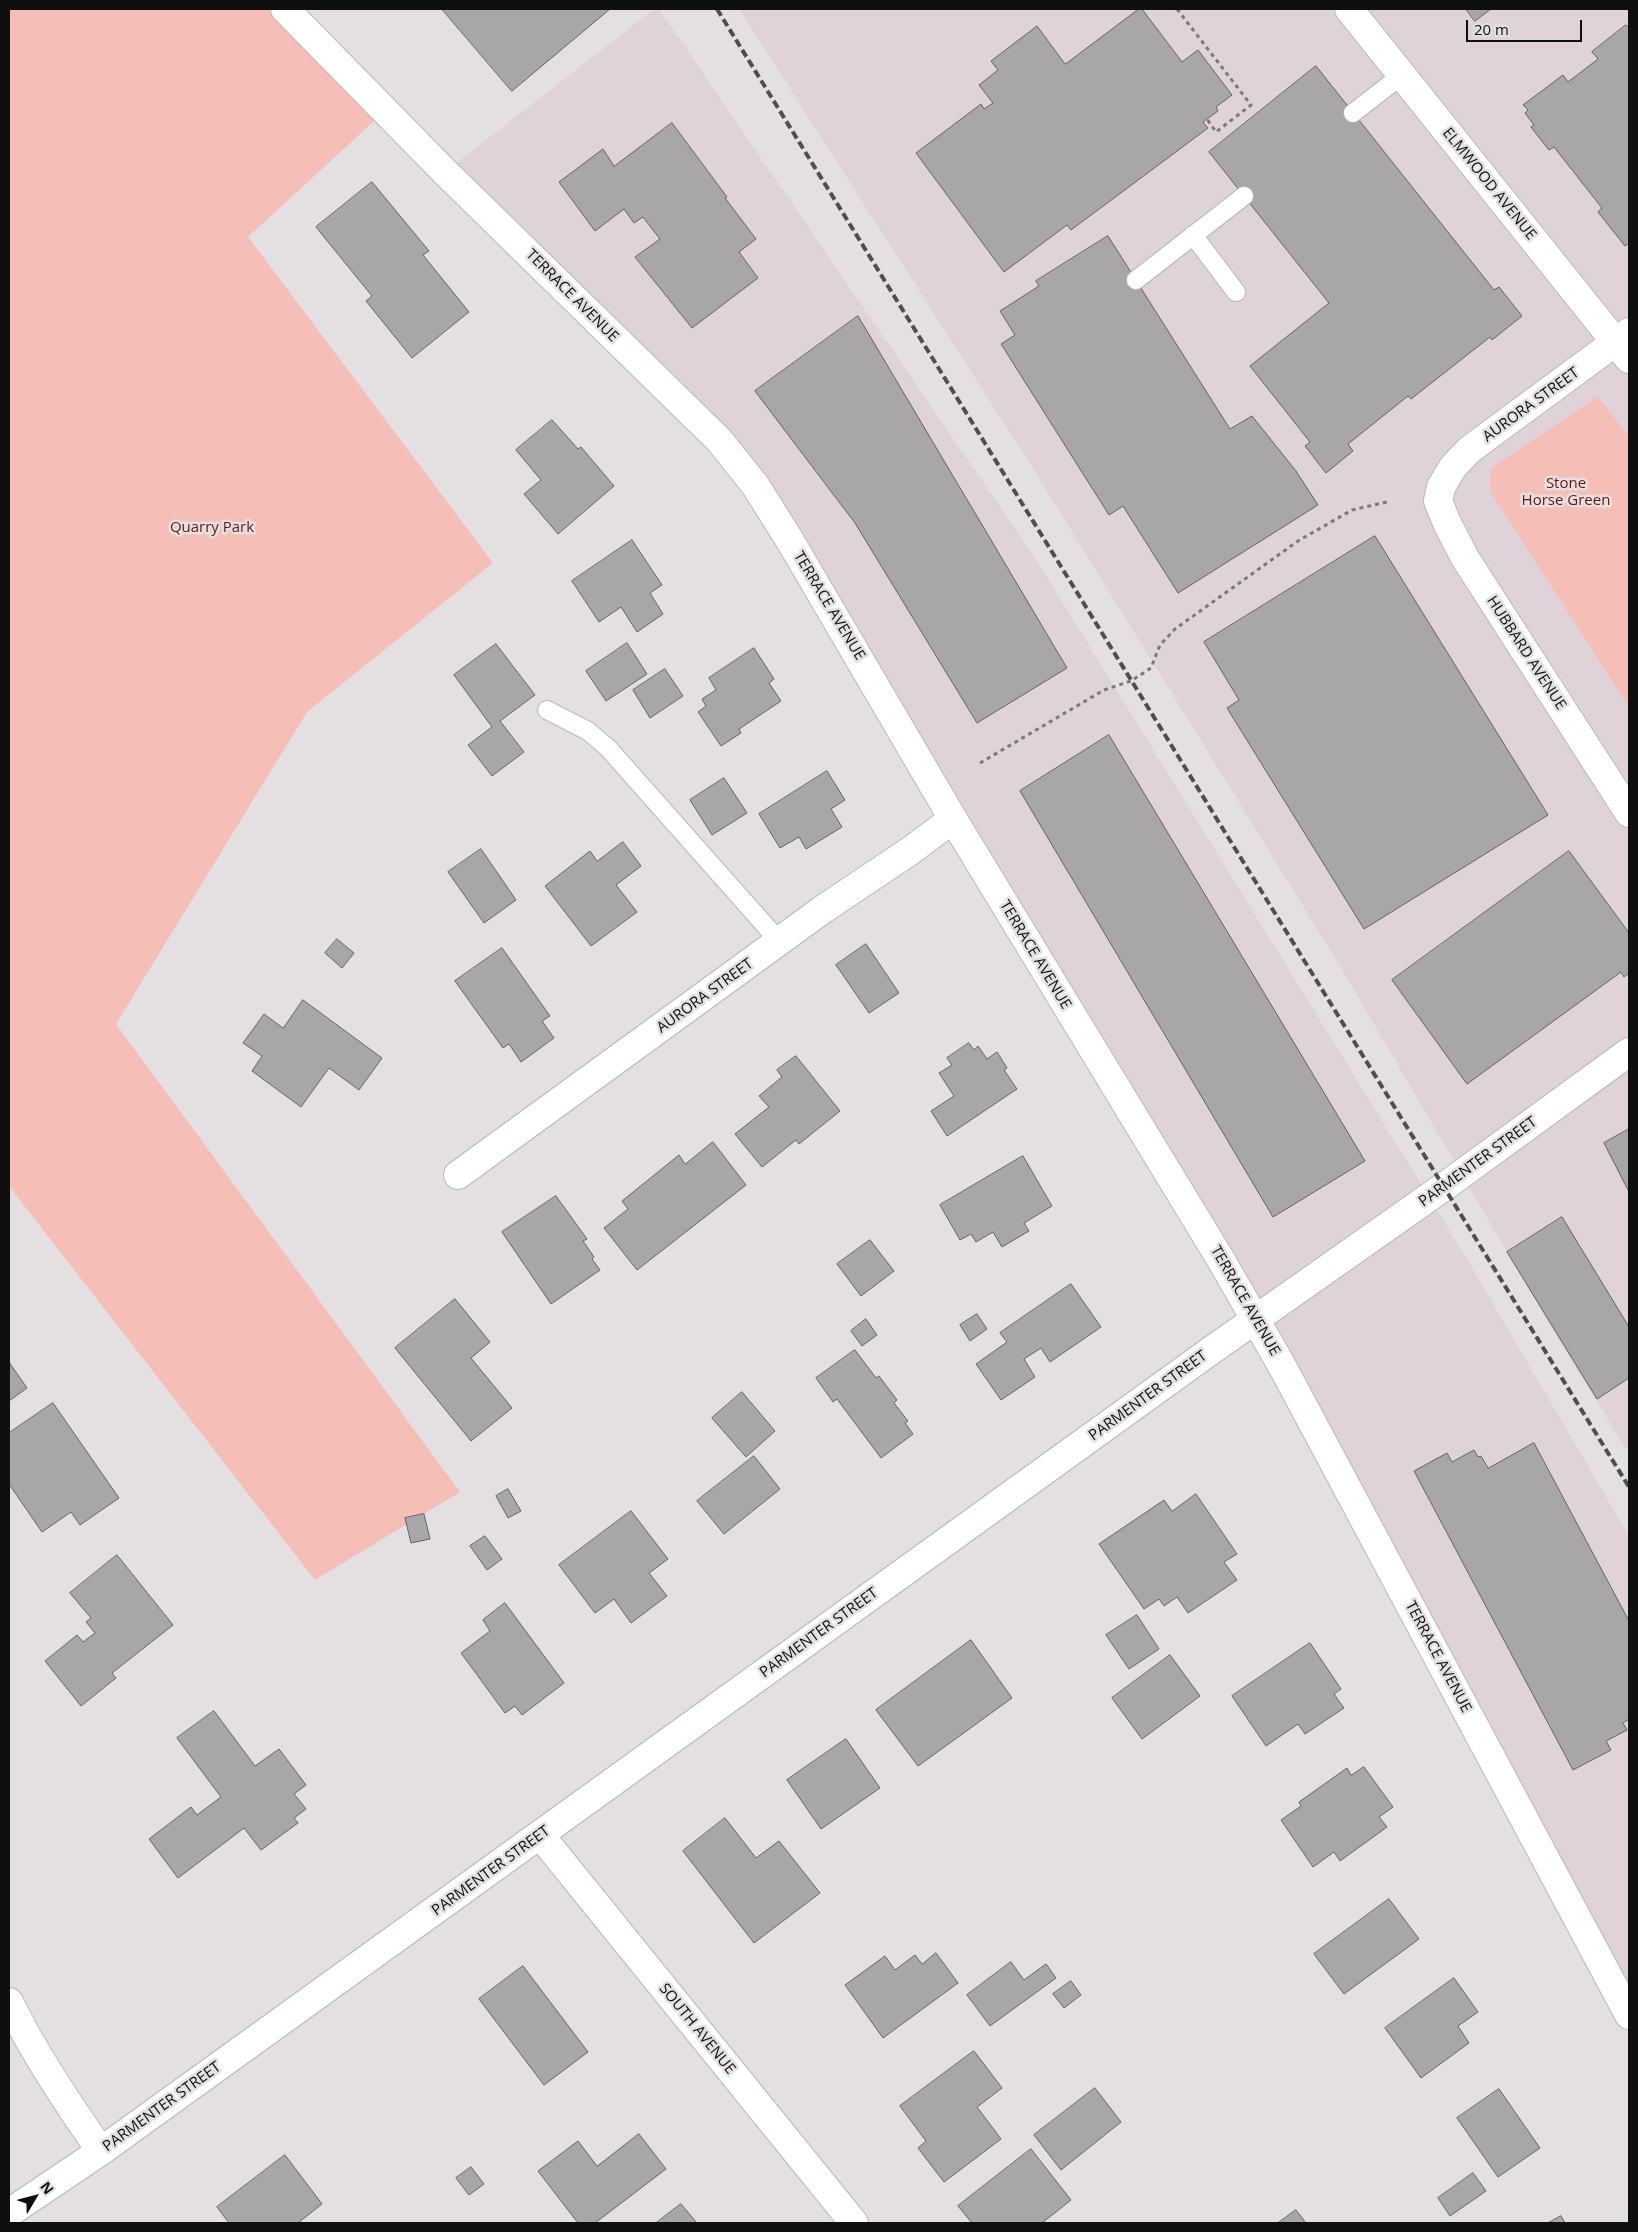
<!DOCTYPE html>
<style>
body{margin:0}
#map{position:relative;width:1638px;height:2232px;overflow:hidden;background:#e4e0e2;font-family:"Open Sans",sans-serif}
canvas{display:block}
.frame{position:absolute;inset:0;border:10px solid #100f10;pointer-events:none}
.north{position:absolute;left:10px;top:2172px;width:50px;height:50px;-webkit-text-stroke:4px #e4e0e2;paint-order:stroke;rotate:53deg;font-size:14px;font-weight:700;line-height:20px;text-align:center;color:#100f10}
.north::after{content:'';display:block;margin:auto;width:18px;height:22px;background:#100f10;clip-path:polygon(50% 0,100% 100%,50% 72%,0 100%)}
.scale{position:absolute;left:1466px;top:20px;width:116px;height:22px;box-sizing:border-box;border:2px solid #100f10;border-top:0;padding-left:6px;font-size:15px;line-height:18px;white-space:nowrap;color:#100f10;-webkit-text-stroke:4px #e4e0e2;paint-order:stroke}
</style>
<div id="map">
<canvas width="1638" height="2232"></canvas>
<div class="frame"></div>
<div class="north">N</div>
<div class="scale">20 m</div>
</div>
<script>
const ctx = document.querySelector('canvas').getContext('2d');
ctx.lineJoin = 'round';
function fill(path, color) {
  ctx.fillStyle = color;
  ctx.fill(path, 'evenodd');
}
function trace(path, color, width, dash) {
  ctx.strokeStyle = color;
  ctx.lineWidth = width;
  ctx.lineCap = dash ? 'butt' : 'round';
  ctx.setLineDash(dash || []);
  ctx.stroke(path);
}
function write(font, color, halo, rows, align = 'center') {
  ctx.font = font + ' "Open Sans",sans-serif';
  ctx.lineWidth = 5;
  ctx.setLineDash([]);
  ctx.textBaseline = 'middle';
  ctx.strokeStyle = halo;
  ctx.fillStyle = color;
  for (const [text, x, y, turn = 0] of rows) {
    ctx.save();
    ctx.translate(x, y);
    ctx.rotate((+turn || 0) * Math.PI / 180);
    ctx.textAlign = isNaN(turn) ? turn : align;
    if (halo) ctx.strokeText(text, 0, 0);
    ctx.fillText(text, 0, 0);
    ctx.restore();
  }
}
fill(new Path2D(`
 M654 9H659L1037 561 1461 1249 1629 1536V2015L1282 1366 755 485 445 172Z
 M739 9H1629V1454L1552 1329 1340 966 1034 470Z`), '#dfd2d8');
fill(new Path2D(`
 M9 9H285L385 111 248 237 493 563 307 712 116 1024 460 1492 315 1580 9 1186Z
 M1598 397 1629 437V707L1490 491 1491 468Z`), '#f5bfb7');
const building = new Path2D(`
 M442 9H610L512 91Z
 M1139 9H1142L1182 62 1198 50 1232 95 1216 107 1218 111 1203 122 1208 128 1071 230 1067 225 1004 272 916 153 981 104 984 109 993 103 979 85 998 70 991 61 1037 26 1065 64Z
 M1466 9H1491L1475 21Z
 M1626 25 1629 28V243L1625 246 1598 212 1602 208 1554 147 1549 150 1531 127 1534 125 1525 113 1528 110 1523 105 1563 75 1568 82 1598 59 1592 52Z
 M1316 66 1494 290 1499 287 1522 316 1492 340 1490 337 1411 399 1408 396 1348 444 1353 451 1326 473 1305 446 1310 442 1250 366 1329 303 1209 152Z
 M672 123 727 197 725 198 756 239 739 252 758 278 692 328 635 257 660 239 643 217 634 223 624 209 595 231 559 182 603 149 614 166Z
 M372 182 429 251 423 255 469 312 412 358 366 301 372 296 316 227Z
 M1108 236 1230 429 1252 416 1296 471 1318 505 1178 593 1123 506 1109 515 1001 344 1015 335 1000 311 1039 286 1036 281Z
 M858 316 1067 668 977 723 855 523 755 391Z
 M552 420 578 449 581 447 614 486 558 534 524 494 541 480 516 450Z
 M1375 536 1548 815 1364 929 1227 708 1239 700 1204 642Z
 M632 540 662 585 650 593 663 614 637 632 621 607 599 622 572 581Z
 M627 643 647 674 606 701 586 671Z
 M496 644 535 695 500 721 524 752 492 776 468 745 492 727 454 675Z
 M754 648 774 679 769 683 781 701 739 729 741 733 721 746 698 712 706 706 702 699 716 690 709 678Z
 M665 669 683 696 650 718 633 690Z
 M1109 735 1365 1161 1273 1217 1020 791Z
 M827 771 845 800 831 809 842 827 806 849 799 837 780 848 759 814Z
 M724 778 747 813 712 835 690 800Z
 M623 842 641 866 616 885 637 912 591 946 545 886 590 851 597 861Z
 M481 849 516 900 484 923 448 872Z
 M1569 851 1629 933V973L1624 977 1621 972 1467 1084 1392 980Z
 M337 939 354 953 342 968 325 953Z
 M866 944 899 993 869 1013 836 965Z
 M502 948 550 1016 542 1021 554 1038 521 1062 509 1044 503 1048 455 981Z
 M303 1000 382 1058 359 1090 329 1068 301 1107 252 1071 262 1056 243 1043 264 1014 283 1028Z
 M969 1043 974 1050 978 1046 987 1059 997 1052 1007 1068 1004 1070 1017 1089 947 1136 931 1111 954 1096 939 1073 952 1065 947 1058Z
 M796 1056 840 1111 799 1144 796 1140 762 1167 735 1134 769 1107 759 1096 782 1077 777 1070Z
 M1629 1129V1192L1604 1143Z
 M713 1142 746 1185 637 1270 604 1228 628 1209 622 1201 679 1155 685 1164Z
 M1023 1156 1052 1206 1024 1223 1029 1231 1002 1247 993 1232 976 1242 971 1234 960 1240 940 1205Z
 M556 1196 587 1239 583 1241 594 1257 592 1259 600 1270 551 1304 502 1232Z
 M1562 1217 1629 1327V1378L1597 1399 1507 1252Z
 M870 1240 894 1271 861 1296 837 1264Z
 M1071 1284 1101 1327 1050 1362 1041 1348 1024 1359 1035 1377 1001 1400 976 1364 1007 1342 1000 1333Z
 M455 1299 490 1342 471 1358 512 1408 471 1441 395 1348Z
 M977 1314 987 1329 970 1341 960 1325Z
 M866 1319 877 1335 862 1346 851 1331Z
 M855 1350 876 1378 879 1376 897 1400 894 1403 908 1421 905 1423 913 1434 881 1458 837 1399 833 1402 816 1378Z
 M9 1362 27 1388 9 1401Z
 M742 1392 775 1431 746 1457 712 1418Z
 M53 1403 119 1498 80 1525 71 1512 42 1532 9 1484V1433Z
 M1534 1443 1629 1621V1719L1623 1723 1627 1730 1606 1741 1611 1750 1573 1770 1414 1471 1447 1453 1452 1462 1474 1450 1478 1457 1481 1456 1488 1468Z
 M754 1456 780 1489 724 1534 697 1501Z
 M508 1489 521 1511 508 1518 496 1496Z
 M1196 1494 1237 1554 1224 1562 1237 1580 1188 1613 1177 1597 1164 1606 1159 1599 1144 1609 1099 1544 1164 1500 1172 1511Z
 M631 1511 668 1559 649 1573 667 1596 631 1623 614 1599 595 1613 559 1565Z
 M424 1514 430 1539 411 1543 405 1518Z
 M485 1536 502 1559 487 1570 470 1546Z
 M117 1555 173 1625 112 1673 116 1678 81 1706 45 1661 77 1635 83 1642 95 1633 86 1622 91 1618 70 1593Z
 M505 1603 564 1683 522 1715 515 1706 505 1713 461 1653 490 1631 483 1620Z
 M1137 1615 1159 1649 1129 1669 1106 1635Z
 M971 1640 1012 1698 918 1766 876 1710Z
 M1310 1643 1341 1689 1334 1694 1344 1708 1305 1734 1298 1724 1266 1746 1232 1696Z
 M1170 1655 1200 1696 1142 1739 1112 1698Z
 M214 1711 255 1766 279 1749 306 1785 294 1794 306 1809 294 1818 298 1823 261 1850 244 1828 178 1878 149 1839 191 1807 197 1815 221 1797 177 1738Z
 M846 1739 880 1788 821 1829 787 1780Z
 M1364 1767 1393 1807 1379 1817 1387 1827 1340 1861 1334 1852 1313 1867 1281 1820 1301 1806 1299 1802 1347 1768 1351 1775Z
 M725 1818 756 1858 779 1841 820 1893 754 1943 683 1851Z
 M1389 1899 1419 1939 1344 1994 1314 1954Z
 M936 1953 958 1983 883 2038 845 1985 885 1956 895 1970 915 1955 922 1964Z
 M1011 1962 1024 1980 1046 1964 1056 1978 990 2026 967 1995Z
 M523 1966 588 2052 544 2085 479 1999Z
 M1454 1978 1478 2012 1458 2026 1469 2043 1421 2078 1385 2028Z
 M1071 1981 1081 1995 1064 2008 1053 1994Z
 M974 2051 1002 2088 977 2107 1001 2139 944 2182 918 2148 926 2141 900 2106Z
 M1095 2088 1121 2122 1061 2170 1034 2135Z
 M1499 2089 1540 2148 1498 2177 1457 2118Z
 M639 2134 666 2169 595 2223H578L538 2171 578 2141 597 2166Z
 M1031 2149 1071 2200 1042 2223H972L958 2206Z
 M285 2155 322 2204 298 2223H229L217 2207Z
 M471 2167 484 2184 469 2195 456 2178Z
 M1473 2173 1486 2191 1450 2216 1438 2198Z
 M681 2204 697 2223H656Z
 M1296 2210 1306 2223H1278Z
 M1561 2216 1565 2223H1548Z`);
fill(building, '#a9a6aa');
trace(building, '#656366', 1);
const service = new Path2D(`
 M1353 113 1402 75
 M1193 235 1236 292
 M1136 280 1244 196
 M547 710 588 731 608 748 779 941`);
const minor = new Path2D(`
 M285 9 445 172 719 440 755 485 789 539 953 819 1221 1260 1282 1366 1629 2015
 M1629 332 1469 450 1453 467 1441 487 1438 501 1447 523 1465 558 1629 813
 M458 1175 822 910 910 851 953 819
 M540 1835 854 2223
 M9 2002C35 2055 67 2103 101 2151
 M9 2213 101 2151 1209 1352 1445 1186 1629 1052`);
const tertiary = new Path2D(`
 M1349 9 1629 359`);
trace(service, '#bcb8ba', 20);
trace(minor, '#bcb8ba', 30);
trace(tertiary, '#bcb8ba', 30);
trace(new Path2D(`
 M1177 9 1251 105 1216 132 1207 119
 M980 763 1104 690 1131 681 1151 668 1160 645 1175 629 1298 541 1352 510 1387 502`), '#7c797b', 3, [4, 4]);
trace(service, '#fff', 18);
trace(minor, '#fff', 28);
trace(tertiary, '#fff', 28);
trace(new Path2D(`
 M717 9 1629 1487`), '#4f4d4f', 4, [8, 4]);
write('15px', '#100f10', '#e4e0e2', [
 ["ELMWOOD AVENUE",1489,184,51],
 ["TERRACE AVENUE",572,296,45],
 ["AURORA STREET",1531,405,-36],
 ["TERRACE AVENUE",829,606,59],
 ["HUBBARD AVENUE",1526,653,57],
 ["TERRACE AVENUE",1035,955,59],
 ["AURORA STREET",705,996,-36],
 ["PARMENTER STREET",1478,1162,-36],
 ["TERRACE AVENUE",1245,1301,60],
 ["PARMENTER STREET",1148,1396,-36],
 ["PARMENTER STREET",819,1633,-36],
 ["TERRACE AVENUE",1438,1657,62],
 ["PARMENTER STREET",491,1871,-36],
 ["SOUTH AVENUE",697,2029,51],
 ["PARMENTER STREET",162,2107,-36]
]);
write('15px', '#691712', '#e4e0e2', [
 ["Stone",1566,484],
 ["Horse Green",1566,501],
 ["Quarry Park",212,528]
]);
</script>
